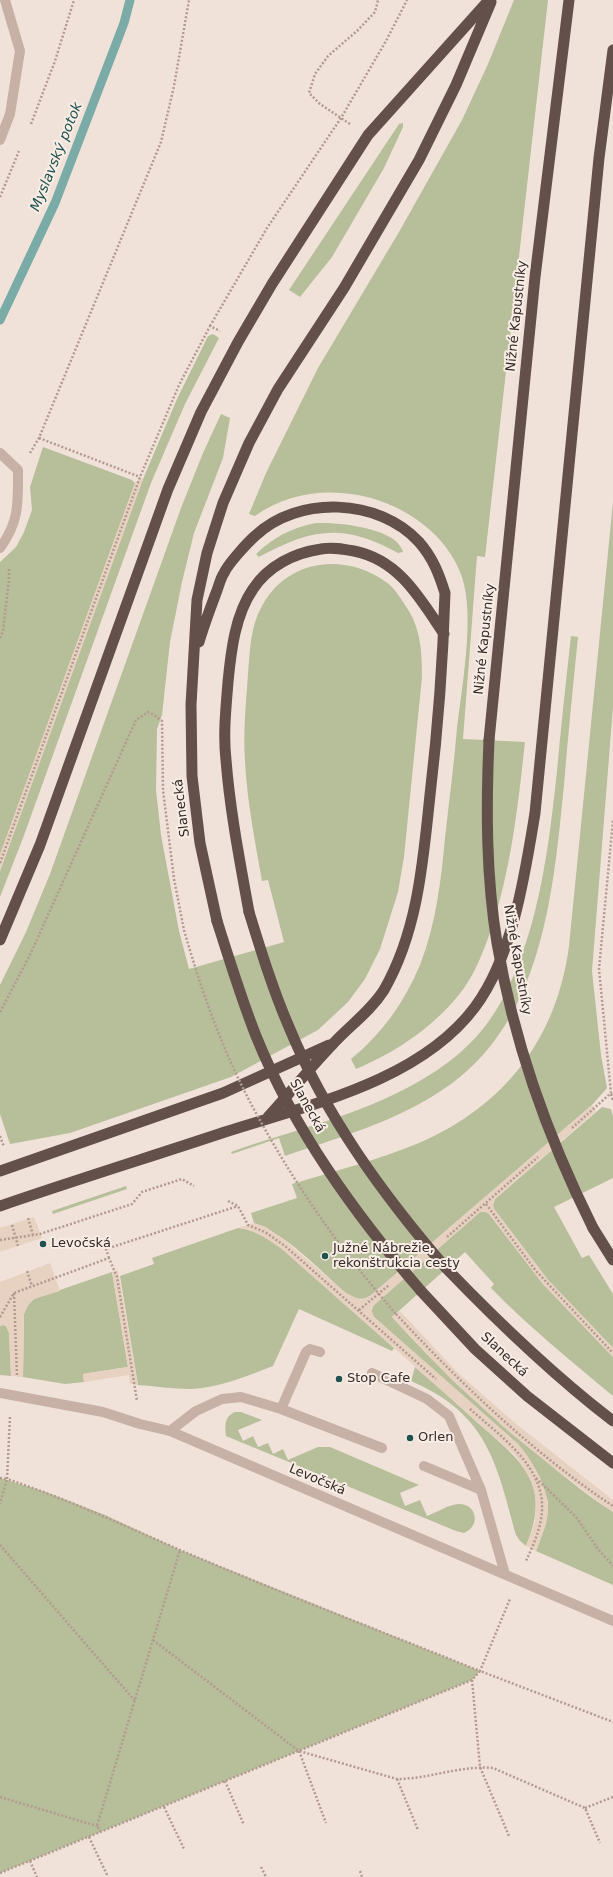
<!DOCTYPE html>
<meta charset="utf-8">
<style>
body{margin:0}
canvas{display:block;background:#f0e2d9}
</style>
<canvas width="613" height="1877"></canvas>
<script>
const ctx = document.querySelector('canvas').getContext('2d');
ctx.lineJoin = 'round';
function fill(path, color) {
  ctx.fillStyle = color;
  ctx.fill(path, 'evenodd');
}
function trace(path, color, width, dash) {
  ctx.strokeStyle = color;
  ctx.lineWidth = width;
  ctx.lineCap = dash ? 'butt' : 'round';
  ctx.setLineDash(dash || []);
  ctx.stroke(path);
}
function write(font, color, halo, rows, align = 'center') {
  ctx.font = font + ' "DejaVu Sans",sans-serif';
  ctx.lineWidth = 4;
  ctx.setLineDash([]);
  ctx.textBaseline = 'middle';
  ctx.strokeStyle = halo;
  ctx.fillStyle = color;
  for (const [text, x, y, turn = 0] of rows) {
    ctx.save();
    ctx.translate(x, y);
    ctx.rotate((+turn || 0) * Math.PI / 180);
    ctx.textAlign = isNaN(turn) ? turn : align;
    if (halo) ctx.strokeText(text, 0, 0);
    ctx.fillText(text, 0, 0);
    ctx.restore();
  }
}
fill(new Path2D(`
 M514 0H548L485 557 477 556 463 739 525 742C518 806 511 871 490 933 483 952 476 971 464 988 438 1024 397 1052 356 1069L351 1059C382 1034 405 1001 420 965 436 924 441 881 445 838 449 801 454 765 457 728 462 686 475 616 462 577 447 534 406 506 363 496 325 488 287 493 255 516L249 514 266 473 318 368 399 232 462 120 488 64Z
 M403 123V127L384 168 332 257 300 297 289 290 399 124Z
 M213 334 219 338 185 404 151 483 23 838 0 897V871L143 479 177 399 208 336Z
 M221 414 230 418 223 458 194 533 182 582 170 642 162 715 157 729 156 790 161 835 179 931 189 969 284 942 268 880 262 881C255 841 247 801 245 761 243 732 246 703 248 674 250 651 250 627 262 606 287 559 345 552 386 582 395 588 401 599 407 608 421 629 422 653 422 677L404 857 398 892 380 949 365 979 348 1002 318 1030 231 1077 70 1133 10 1144 0 1114V985L26 932 50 874 181 508 203 453Z
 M43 447 132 480 135 483 0 855V562L16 547 24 532 32 510 30 487Z
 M613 502V707L592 971 601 1055 607 1088 592 1105 370 1296C360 1301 355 1299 346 1293 318 1269 289 1236 254 1223L251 1213 297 1198 292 1184C335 1171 378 1160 419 1143 505 1106 557 1038 569 946Z
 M316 523C336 522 397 527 403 552L398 553C344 523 312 528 259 557L256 554C274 537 291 528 316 523Z
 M571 636 578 637C573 686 568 736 564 785 554 885 544 1009 460 1077 409 1118 346 1135 285 1156L279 1138 232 1154 231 1152C298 1128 371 1113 431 1074 464 1054 491 1025 507 990 540 922 549 845 557 771 561 726 566 681 571 636Z
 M602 1107 611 1109 613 1116V1178L554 1207 582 1258 589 1255 613 1294V1348L548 1280 494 1209 493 1205 495 1199Z
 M126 1186 127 1189 53 1214 52 1211Z
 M485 1211 489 1214 543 1284 613 1357V1396C571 1361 529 1327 491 1288L494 1284 465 1252 392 1317C439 1369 489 1415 543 1459 565 1477 588 1496 613 1512V1585L536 1551 546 1524 545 1491 533 1465 518 1444 374 1317 371 1312 374 1304 480 1212Z
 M238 1228C256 1230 268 1239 282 1249L394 1348 392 1351 299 1309 273 1366C247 1376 218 1388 190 1389 173 1389 155 1386 138 1385L120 1276 154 1264 152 1258Z
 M112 1272 128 1367 83 1374 84 1382 65 1384 23 1377 24 1314 28 1305 34 1299Z
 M3 1325 6 1326 9 1333 11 1376 0 1375V1326Z
 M415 1367C437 1386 458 1405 479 1424 523 1462 552 1485 526 1546L520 1541 516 1535C496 1461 487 1414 411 1381Z
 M235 1412H241L262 1420 238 1430 243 1441 253 1436 258 1447 268 1443 273 1454 283 1449 288 1460 318 1447H330L419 1485 400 1493 405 1506 420 1500 427 1516C436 1513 449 1504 459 1504 477 1504 481 1526 464 1533L456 1531 226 1436C225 1425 224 1417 235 1412Z
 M0 1478 46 1492 105 1515 180 1550 480 1671 472 1680 0 1873Z`), '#b7be9a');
fill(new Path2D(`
 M140 477 143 479 0 871V855L135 483Z
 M592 1105 596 1111 495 1199 493 1205 494 1209 548 1280 613 1348V1357L543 1284 489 1214 485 1212H480L371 1308 374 1317 518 1444 527 1455 540 1477 548 1501V1513L546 1524 536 1551 526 1546 535 1522 536 1499 533 1486 529 1476 515 1455 282 1249 263 1236 248 1229 238 1228 254 1223 266 1227 288 1243 346 1293 361 1300 370 1296Z
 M34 1217 42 1238 0 1252V1228Z
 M50 1263 60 1291 34 1299 28 1305 24 1314 23 1377 11 1376 9 1333 6 1326 3 1325 0 1326V1282Z
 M118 1270 138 1385 130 1384 129 1375 84 1382 83 1374 128 1367 112 1272Z
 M400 1311 458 1373 515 1423 613 1500V1512L558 1471 508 1431 452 1380 392 1317Z`), '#e7d1c1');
trace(new Path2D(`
 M0 320 55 203 124 23 130 0`), '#7aaba6', 9);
trace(new Path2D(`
 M31 124 55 61 74 0
 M350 124 320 104 309 93 315 74 328 56 358 30 375 12 378 0
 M0 197 19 151
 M210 326 267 228 341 118 386 41 407 0
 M39 438 140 477
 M30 453 39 438 161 142 174 86 189 0
 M0 638 3 631 9 579V567
 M0 863 140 477 179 385 210 326 220 331
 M0 1012 29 957 136 720 148 712 154 715 162 721 163 790 174 879 184 930
 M611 1094 613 1102
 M572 1128 611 1093 599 969 613 820
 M0 1136 4 1147
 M228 1201 238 1206 248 1225 265 1232 285 1246 436 1379
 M486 1204 536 1271 613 1353
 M28 1218 33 1235
 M12 1225 18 1246
 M447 1237 538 1157
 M0 1240 40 1234 132 1204 142 1192 182 1179 194 1186
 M109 1258 106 1249 238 1206
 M27 1271 32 1286
 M14 1293 17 1376
 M359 1310 389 1285
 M396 1314C460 1383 534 1454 613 1506
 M0 1317 14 1293 109 1258 117 1277 137 1401
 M470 1409C499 1435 545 1466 542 1511 541 1528 533 1546 526 1561
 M10 1417 7 1479C67 1499 123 1525 180 1550 279 1592 380 1631 480 1671L510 1599
 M0 1478 7 1479 0 1504
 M536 1478 576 1517 598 1549 613 1566
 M0 1545 135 1701
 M153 1640 299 1751 397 1779C429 1779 461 1765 493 1768L585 1808 600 1843
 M472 1680 480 1767 509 1836
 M299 1751 326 1823
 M397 1779 418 1830
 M225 1781 244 1825
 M0 1797 97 1826
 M164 1807 184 1849
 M585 1808 613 1797
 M101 1832 97 1826 180 1550
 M89 1837 108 1877
 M30 1861 37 1877
 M261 1867 266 1877
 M360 1871 362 1877
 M0 1873 472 1680 480 1671 613 1722`), '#b39a91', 2.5, [2, 2]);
trace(new Path2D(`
 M0 140 10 114 20 51 5 0
 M0 453 18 470C18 501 20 521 0 548
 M372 1373 427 1399 449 1416 481 1490
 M281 1409 306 1352 310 1349 320 1352
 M170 1431 196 1411 222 1399 241 1397 281 1409 382 1448
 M424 1466 481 1490 505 1574`), '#c7b0a6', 10);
trace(new Path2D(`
 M0 1393 103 1412 140 1424 170 1431 613 1621`), '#c7b0a6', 10);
trace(new Path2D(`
 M199 642C204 625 210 609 216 593 219 586 220 579 224 573 228 564 247 543 255 536 298 495 379 498 419 542 433 558 439 574 445 593 443 660 438 728 430 795 423 861 418 931 384 990 370 1012 349 1026 332 1045 310 1068 290 1093 268 1117
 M489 740 535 277 569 0
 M249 912C240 862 230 811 226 760 223 734 226 708 228 682 231 651 235 615 253 589 268 566 294 553 321 549 332 547 343 549 354 551 399 560 420 598 444 634
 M217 921 200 843 192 776 191 705 197 600 207 553 223 503 249 443 278 389 344 288 419 160 456 85 491 2
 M0 940 40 845 168 489 201 412 238 342 272 284 368 135 489 0
 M0 1171 223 1093 329 1045
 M0 1206C75 1180 150 1157 225 1132 309 1105 420 1081 475 1007 513 956 525 874 535 813L599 158 613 50
 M593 1228 613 1260
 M446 1268C499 1323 553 1375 613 1421
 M421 1291 475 1349 527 1396 613 1463`), '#64504b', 11);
trace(new Path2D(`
 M184 930C202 993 224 1055 256 1113 295 1185 342 1252 396 1314`), '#b39a91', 2.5, [2, 2]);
trace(new Path2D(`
 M489 740C486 808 486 876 497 943 514 1043 548 1138 593 1228
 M249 912C261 951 273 990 289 1027 326 1117 384 1196 446 1268
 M217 921C229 959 241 998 256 1036 294 1130 355 1214 421 1291`), '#64504b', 11);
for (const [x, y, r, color] of [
 [43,1244,4,"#1f524e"],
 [325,1256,4,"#1f524e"],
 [339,1379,4,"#1f524e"],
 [410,1438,4,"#1f524e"]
]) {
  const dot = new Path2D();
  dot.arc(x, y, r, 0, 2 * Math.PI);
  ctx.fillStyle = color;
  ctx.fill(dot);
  trace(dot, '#f8ede5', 1.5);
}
write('13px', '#332927', '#f8ede5', [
 ["Nižné Kapustníky",517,316,-84],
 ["Nižné Kapustníky",485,639,-84],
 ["Slanecká",182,808,-97],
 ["Nižné Kapustníky",517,960,80],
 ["Slanecká",307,1106,61],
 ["Slanecká",504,1355,43],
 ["Levočská",317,1480,23]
]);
write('13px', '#332927', '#f8ede5', [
 ["Levočská",51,1244],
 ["Južné Nábrežie,",333,1249],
 ["rekonštrukcia cesty",333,1264],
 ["Stop Cafe",347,1379],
 ["Orlen",418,1438]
], 'left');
write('italic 14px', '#1f524e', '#f8ede5', [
 ["Myslavský potok",57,157,-68]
]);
</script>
